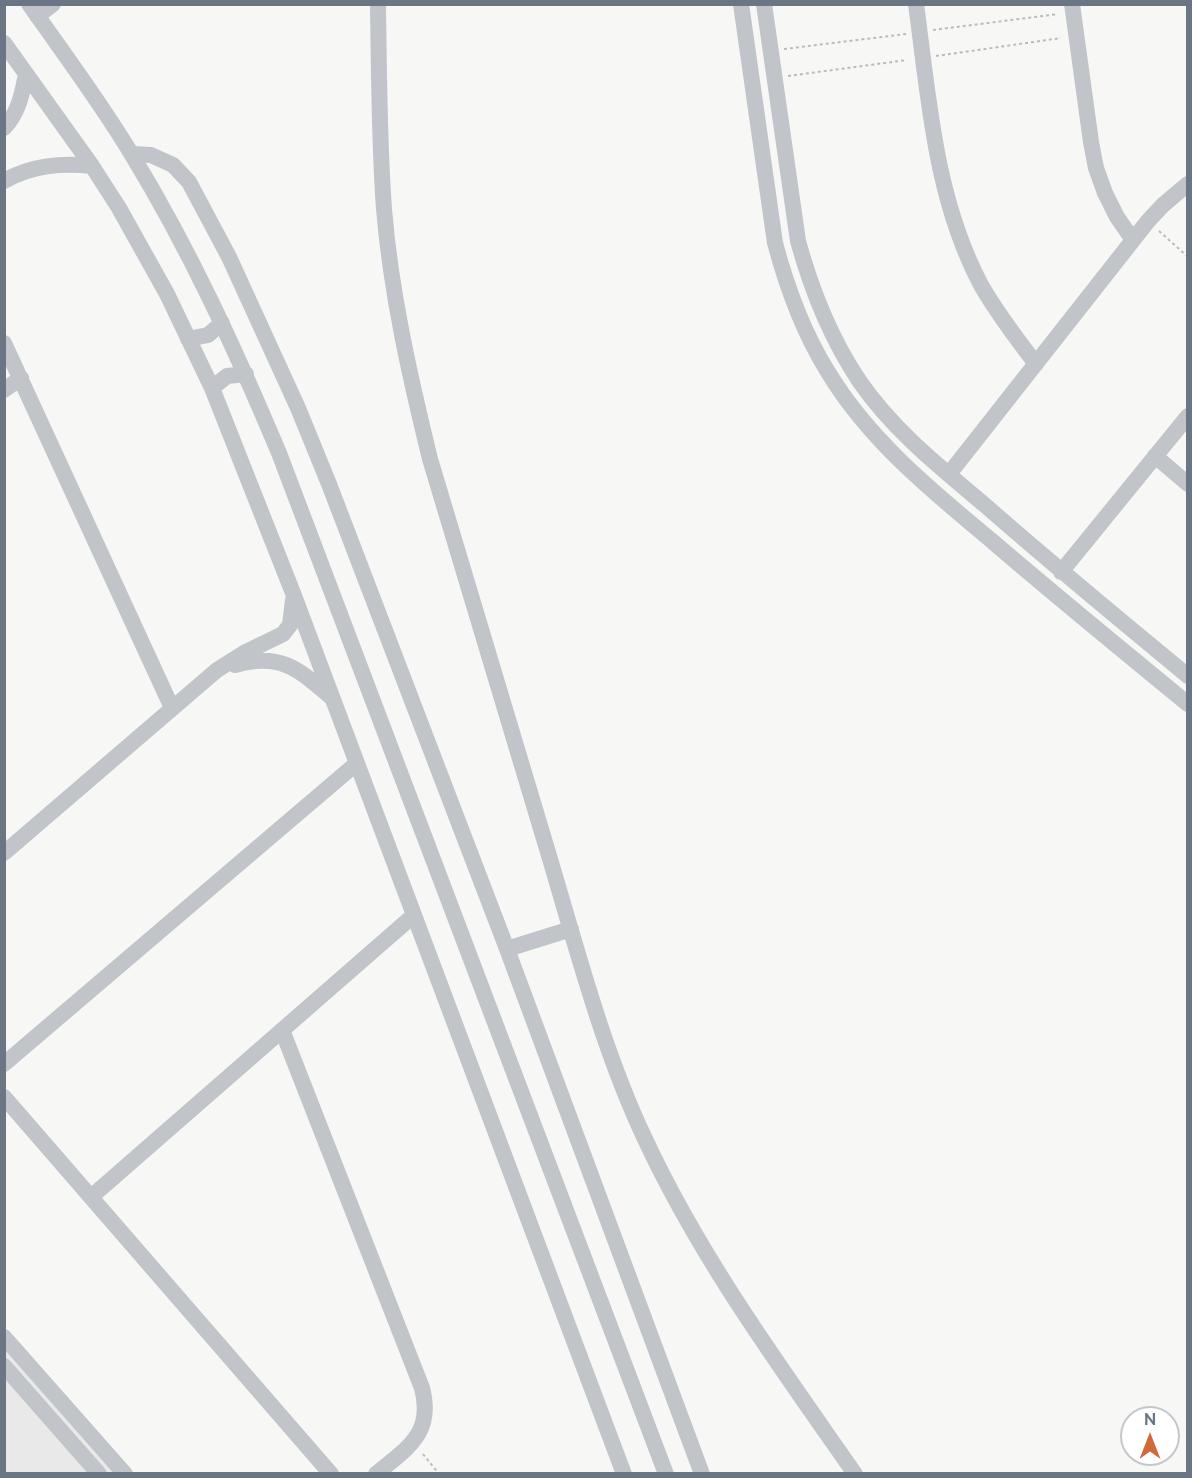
<!DOCTYPE html>
<style>
body{margin:0}
#map{position:relative;width:1192px;height:1478px;overflow:hidden;background:#f7f8f5;font-family:Raleway,sans-serif}
canvas{display:block}
.frame{position:absolute;inset:0;border:6px solid #6a7683;pointer-events:none}
.north{position:absolute;left:1120px;top:1406px;width:60px;height:60px;box-sizing:border-box;background:#fff;border:2px solid #c3c8cd;border-radius:50%;rotate:0deg;font-size:16px;font-weight:700;line-height:24px;text-align:center;color:#6a7683}
.north::after{content:'';display:block;margin:auto;width:21px;height:27px;background:#d06a3d;clip-path:polygon(50% 0,100% 100%,50% 72%,0 100%)}
</style>
<div id="map">
<canvas width="1192" height="1478"></canvas>
<div class="frame"></div>
<div class="north">N</div>
</div>
<script>
const ctx = document.querySelector('canvas').getContext('2d');
ctx.lineJoin = 'round';
function fill(path, color) {
  ctx.fillStyle = color;
  ctx.fill(path, 'evenodd');
}
function trace(path, color, width, dash) {
  ctx.strokeStyle = color;
  ctx.lineWidth = width;
  ctx.lineCap = dash ? 'butt' : 'round';
  ctx.setLineDash(dash || []);
  ctx.stroke(path);
}
fill(new Path2D(`
 M4 1349 114 1473H5Z`), '#e8e9e8');
trace(new Path2D(`
 M933 30 1058 14
 M784 49 906 34
 M936 56 1061 38
 M788 76 907 60
 M1159 231 1188 257
 M423 1454 439 1474`), '#b9bcbe', 2, [3, 3]);
trace(new Path2D(`
 M29 4C64 54 101 103 132 155 190 250 236 351 279 453L666 1474
 M378 4C379 73 379 141 384 209 391 294 410 377 430 459 470 592 510 726 550 859 578 953 603 1050 645 1139 701 1259 779 1365 855 1474
 M741 4 775 243C787 288 803 332 828 372 869 440 932 491 992 541 1056 596 1122 650 1188 704
 M764 4 798 241C812 292 831 339 860 382 894 431 941 468 986 506 1052 564 1120 620 1188 676
 M916 4C929 100 935 198 981 285 997 313 1016 338 1036 364
 M1072 4 1091 142 1096 168 1105 193 1117 217 1133 240
 M37 16 53 4
 M4 43 92 166 119 208 167 294 212 388 293 593 624 1474
 M4 128C19 112 22 94 26 74
 M132 154 151 155 173 165 189 182 229 257 298 408 329 484 507 949 702 1474
 M4 181C32 165 61 163 92 166
 M188 339 208 335 222 323
 M4 343 172 708
 M212 388 227 376 246 374
 M4 390 21 378
 M1155 456 1188 484
 M949 474 1148 221 1163 205 1188 184
 M1061 572 1188 416
 M235 665C282 652 299 670 332 698
 M4 853 217 670 244 653 283 634 290 625 293 600
 M507 949 571 929
 M282 1030 422 1388C434 1434 407 1448 376 1474
 M4 1064 357 763
 M4 1097 331 1474
 M91 1197 414 915
 M4 1337 125 1474
 M4 1366 99 1474`), '#c1c4c8', 16);
</script>
